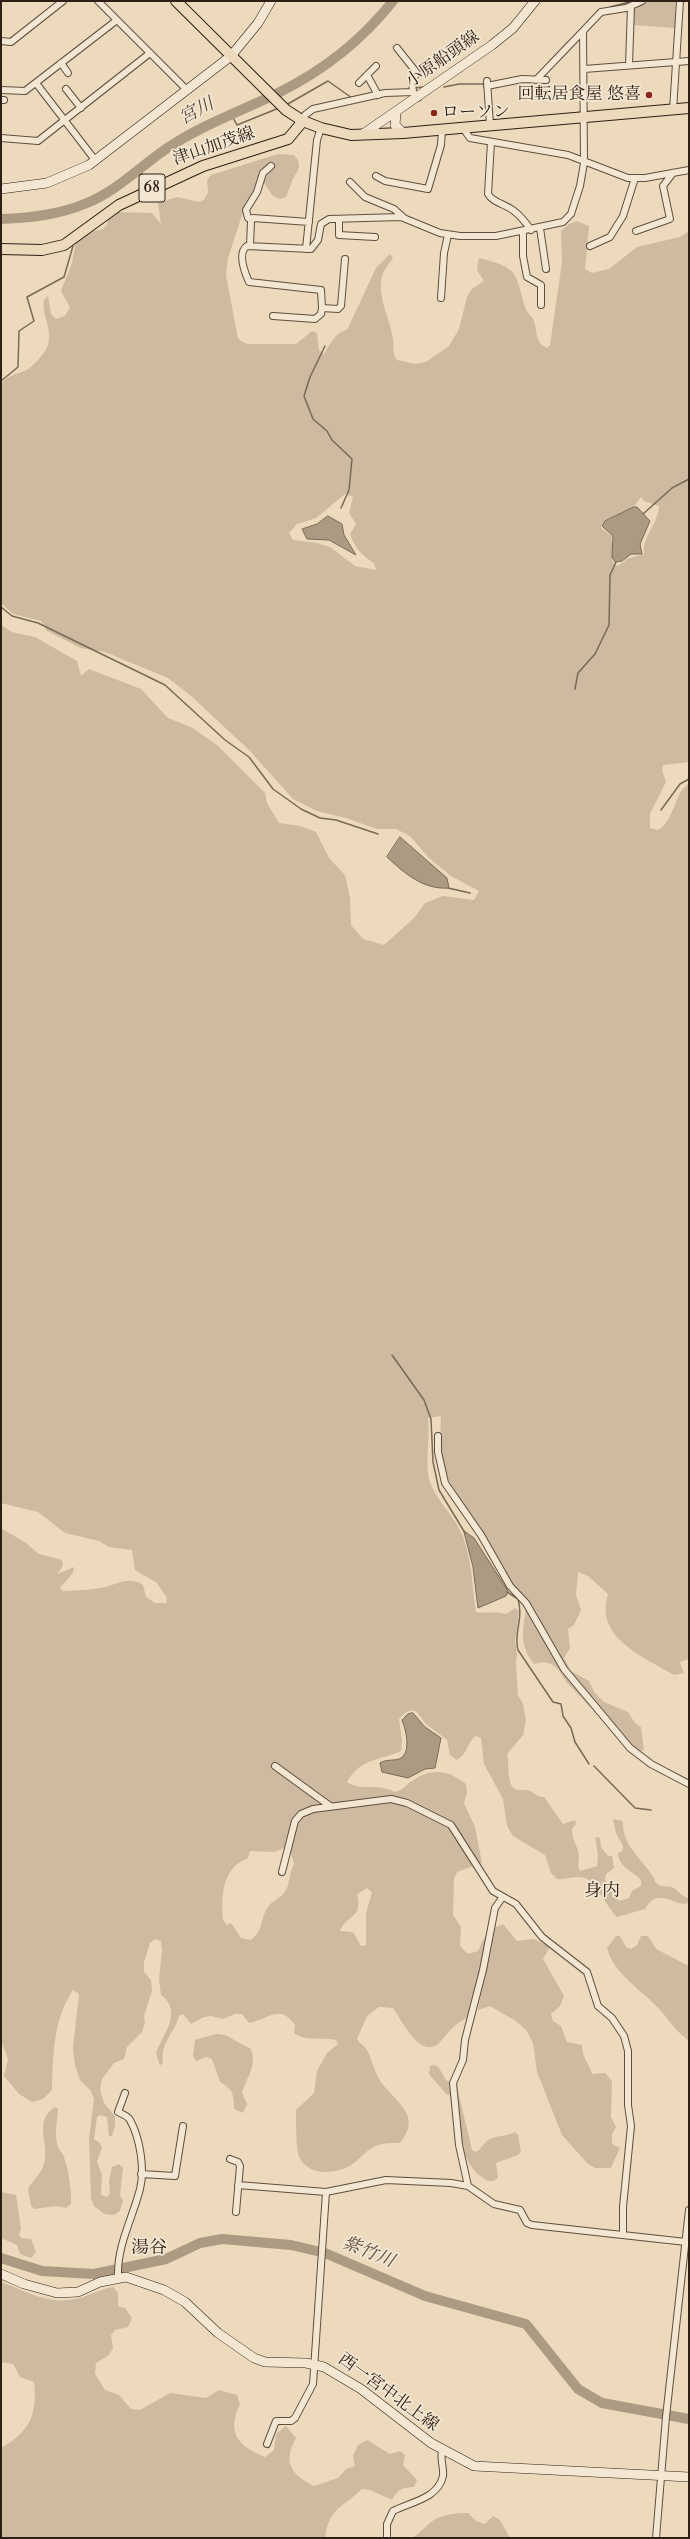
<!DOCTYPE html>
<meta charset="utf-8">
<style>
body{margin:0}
#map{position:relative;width:690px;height:2539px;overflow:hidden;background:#eddabc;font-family:Cardo,serif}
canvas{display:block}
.frame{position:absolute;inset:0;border:2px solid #2e1f15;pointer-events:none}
</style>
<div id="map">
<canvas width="690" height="2539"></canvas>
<div class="frame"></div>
</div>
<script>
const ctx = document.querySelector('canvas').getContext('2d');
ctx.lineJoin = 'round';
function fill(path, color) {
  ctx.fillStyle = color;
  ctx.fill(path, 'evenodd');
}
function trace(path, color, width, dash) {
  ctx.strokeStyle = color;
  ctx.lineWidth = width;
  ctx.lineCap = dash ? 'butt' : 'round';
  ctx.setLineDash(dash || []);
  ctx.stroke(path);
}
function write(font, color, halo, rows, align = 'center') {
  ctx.font = font + ' Cardo,"Noto Serif JP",serif';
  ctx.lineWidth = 3.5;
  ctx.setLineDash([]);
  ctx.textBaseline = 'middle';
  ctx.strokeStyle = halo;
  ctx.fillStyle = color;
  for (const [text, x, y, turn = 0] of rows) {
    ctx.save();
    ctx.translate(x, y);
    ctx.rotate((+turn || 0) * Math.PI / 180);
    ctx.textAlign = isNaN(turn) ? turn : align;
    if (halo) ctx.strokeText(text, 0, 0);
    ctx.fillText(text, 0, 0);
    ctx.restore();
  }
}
fill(new Path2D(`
 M646 1H676L675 28 633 25 635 7Z
 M278 154 294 155C305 167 295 172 291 184 289 189 288 192 286 197L280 199 273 196 263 182 258 183 244 209 228 258 226 275 238 339 247 344H296L312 331 317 333 319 350 324 354C330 345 335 332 347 330L376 268 390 254 393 258C387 266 382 272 381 282 379 302 391 321 393 340 394 347 392 354 397 360L415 364 426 362 449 346 459 329 467 297 472 289 484 281 477 270 479 258C518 268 515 271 525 307 526 312 531 315 533 319 538 331 534 342 547 348L550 345 562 262 561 231 569 224 577 221 589 226 585 269 592 273 609 269 637 247 680 237 689 231V762L663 765 662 770 666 782 650 814V828L658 830C675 820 673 795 689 783V1659L680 1662 684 1673 674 1675C644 1657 594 1638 608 1594L588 1576 578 1572 576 1595 581 1610 574 1625 568 1629 570 1648 564 1658 571 1671 589 1681 594 1692 604 1702 628 1712 635 1723 641 1727 644 1750 639 1752C614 1732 591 1708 569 1685 563 1679 562 1671 554 1666 547 1661 542 1662 534 1664 516 1640 525 1626 527 1599L511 1582 447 1478 440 1448 441 1416 428 1418C430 1436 426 1455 428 1473 431 1498 455 1514 463 1537 472 1561 472 1586 476 1612 487 1614 495 1611 506 1614L515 1608 519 1611 515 1641 517 1654 516 1663 518 1695 523 1704 526 1721 523 1735 507 1754C510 1763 505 1788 518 1790 522 1791 526 1789 530 1791 536 1794 537 1797 544 1797L563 1824 575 1820 576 1824 572 1829C571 1838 578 1846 579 1855 579 1861 577 1865 580 1871L597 1866 598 1855 595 1837 600 1838 601 1847 608 1856H612L614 1868 606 1874 605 1879 615 1898 620 1901 629 1898 632 1891 641 1886V1880C633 1871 618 1867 618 1853L622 1851 623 1846 616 1833 613 1819 623 1821C621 1844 641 1858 652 1875 655 1878 654 1883 659 1885 663 1888 669 1885 674 1888 679 1892 682 1897 689 1898V1903C674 1908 659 1885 645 1909L617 1917C607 1908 596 1881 585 1878 576 1875 566 1880 557 1879L551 1873 545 1855 513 1836 507 1826 503 1799 484 1764 481 1738 476 1736C466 1743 470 1751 457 1760L450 1755 447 1740 426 1724 416 1711C408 1709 404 1713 399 1719L402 1741 401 1751C379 1761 360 1758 347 1782 362 1792 377 1782 394 1792 404 1790 404 1786 412 1781 430 1767 450 1770 466 1784L467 1793 464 1803 475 1827 482 1863 457 1872 454 1879 453 1915 461 1927 460 1946 468 1954 478 1951 484 1938 489 1933 472 2006 467 2018C454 2024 449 2032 440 2042 421 2062 402 2020 393 2008L379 2007 367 2016 357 2039C360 2044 364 2045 367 2050 373 2062 375 2075 384 2086 400 2105 421 2117 400 2143 393 2143 385 2143 378 2145 368 2148 362 2157 354 2163 338 2175 307 2177 299 2156 296 2150 296 2119 296 2110L314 2093 317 2071 327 2053 338 2044 336 2040C322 2037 305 2042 294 2033L295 2025C280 2003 269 2019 249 2023L242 2014H235L223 2019 211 2016 204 2017 191 2024 183 2014 179 2016C175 2033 160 2042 163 2062L160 2066 156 2053C164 2032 183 2012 161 1995L159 1979 162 1951 161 1941 155 1939 150 1943 144 1962V1972L151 1980 152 1991 144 2016 145 2022 142 2032 127 2047 124 2059 114 2063 102 2079 100 2090 104 2103 115 2116V2126L112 2136H109L107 2117 100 2115 97 2117 94 2139 100 2143 102 2148 97 2161 102 2175 101 2195 107 2197 110 2193 109 2181 112 2167 119 2164 123 2168 120 2195 123 2201 120 2211 114 2215 104 2214 94 2206 91 2198 89 2139 94 2099 91 2091 80 2080 75 2065 73 2048 79 1994 73 1990C53 2020 53 2055 52 2090L43 2099 32 2102 19 2094 4 2076 8 2059 1 2040V1528L26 1543 39 1554 62 1560 63 1566 57 1574 74 1567 73 1573 60 1588 63 1591C76 1590 89 1590 101 1588 116 1585 129 1575 143 1585L146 1597 155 1603H166L167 1598 157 1583 135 1570 132 1550 109 1547 99 1541 65 1533 38 1512 1 1503V625L12 632 35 637 77 661 81 676 89 669 141 689 168 718 191 727 217 745 265 793 267 803 279 823 300 826 316 832 329 858 345 875 350 898 351 925 363 939 384 945 414 918 425 903 443 896 474 900 479 891 451 876 429 858 410 836 396 829H377L346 818 317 811 293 799 249 750 190 695 168 678 105 652 81 648 47 631 41 621 13 614 1 603V384C7 376 16 374 25 371 32 368 46 352 48 345 53 327 41 316 44 300L48 296 51 314 56 319 65 316 70 307 61 291 72 263 76 242 86 233 103 229 107 225 108 219 116 212 152 213 161 224 158 203 177 197 199 202 204 200 208 192 207 180 211 175ZM345 494 353 497 349 513 356 524 350 534C355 548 361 555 374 563L376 570 355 566 330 547 317 543 293 540 289 533 297 524 316 518ZM641 497 644 501 659 506C658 525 642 536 644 554L627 559 618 566 613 563C611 558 614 555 614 550 613 544 610 542 612 536L602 529 601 526 605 520 633 508ZM285 1847 290 1849 294 1864C289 1872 290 1883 286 1890 281 1899 270 1901 266 1910 260 1922 263 1930 251 1940L241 1938 231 1923 227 1925 223 1920C221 1895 222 1868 248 1858L250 1851 275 1852ZM367 1888 372 1892 366 1913V1945L361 1946 353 1932 340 1931C347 1914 363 1919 357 1894Z
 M503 1924 517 1941 534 1939 550 1947 543 1959 564 1996 560 2006 551 2014 553 2021 561 2026 567 2042 582 2045C582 2059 589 2062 592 2074L605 2073 612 2081 611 2117 616 2127 612 2134V2144L620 2148 611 2168H595L587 2163 562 2135 537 2072 533 2043 526 2030 516 2021 490 2006 478 2010 492 1929Z
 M616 1936H620L626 1947 631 1949 637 1945 641 1936H648L656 1949 689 1966V2041C677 2032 671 2023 661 2011 644 1991 614 1975 607 1948Z
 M216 2034 225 2035 251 2049C257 2067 247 2076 242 2093L247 2104 243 2113 234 2109C234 2095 233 2089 220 2082L212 2059 206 2057 196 2061 193 2056 195 2040Z
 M435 2065 439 2068 446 2080 457 2087 472 2150 476 2152C482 2149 483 2142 490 2139 498 2135 506 2137 515 2132L518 2135 521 2152 518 2155 496 2163 498 2178C492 2183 488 2182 482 2177 459 2162 458 2123 457 2098L446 2094 429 2074 430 2066Z
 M55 2107 58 2109C57 2122 54 2135 58 2147 59 2150 62 2152 63 2155 68 2166 72 2192 71 2204L66 2208 56 2206 35 2209 31 2206 28 2189C32 2181 40 2175 43 2167 52 2145 31 2123 55 2107Z
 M1 2192 16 2195 21 2229 19 2234 21 2238 31 2239 36 2252 31 2258 20 2254 17 2245 1 2238Z
 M1 2282C27 2291 46 2305 75 2299 88 2297 99 2289 113 2287L118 2293V2306L125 2308 132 2318 128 2327 115 2330 111 2335 113 2348 109 2355 96 2363 95 2374 105 2390 119 2395 131 2409 140 2410 170 2393 206 2398 219 2390 237 2395 240 2404C226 2433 238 2446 265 2457L274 2450 276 2434 286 2426 296 2438C283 2462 290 2474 314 2486L338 2478 346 2469 355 2466 353 2456 358 2445 367 2440 390 2454 400 2451 405 2455 403 2465 417 2480 414 2487C402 2487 397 2490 392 2500L370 2490 362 2489C341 2509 329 2508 325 2538H1V2448C29 2432 38 2415 34 2382L20 2377 13 2364 1 2362Z
 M468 2513 476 2521 485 2524 493 2516 500 2520 510 2538H412C421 2533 426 2525 434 2520 444 2514 456 2513 468 2513Z`), '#cdbaa0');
const water = new Path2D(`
 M634 507H637L650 521 640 544 642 554H631L622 561 615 562 612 557 613 536 602 526 605 521Z
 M328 516 342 524 344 535 356 555 329 540 307 539 302 529 317 524Z
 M400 837 447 878 449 888C424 890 405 874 387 857Z
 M464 1531 474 1538 508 1591 506 1596 478 1608 473 1567Z
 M413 1713 425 1727 441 1738 435 1768 425 1769 408 1778 382 1772 380 1763C386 1759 392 1761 399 1759 412 1754 406 1730 402 1720L408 1714Z`);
fill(water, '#ac9a83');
trace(water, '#7a6957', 1);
trace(new Path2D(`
 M610 7 633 1
 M542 70 568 42
 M444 87 459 84H486
 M416 88 422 87
 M286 105 328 81 352 98
 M231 114 237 125 279 108
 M325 346 310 377 304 396 313 419 327 431 332 440 352 459 349 490 341 508
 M1 381 18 367 19 331 34 321 27 297 64 277 73 246
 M643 514 672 488 689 479
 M1 607 12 616 38 623 165 685 225 740 249 757 273 789 301 809 320 818 336 820 378 834
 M575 689 578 673 595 654 609 625 610 575 616 562
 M661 810 680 784 689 779
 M448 888 470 893
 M392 1355 424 1400 431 1419 433 1462 439 1490 465 1533
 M507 1592 518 1599C524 1620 513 1633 518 1650L553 1702 561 1704 563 1716 571 1728 575 1742 589 1764
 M594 1766 635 1808 651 1810`), '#7a6957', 1.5);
trace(new Path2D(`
 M1 219C30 218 59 215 87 203 119 190 142 164 172 145 206 123 244 110 280 92 324 70 363 39 393 1
 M1 2258 42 2271 94 2274 166 2259 200 2243 222 2239 291 2245 325 2253 425 2296 526 2324 578 2389 602 2403 689 2419`), '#ac9a83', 10);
const street = new Path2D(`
 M98 1 187 90
 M1 41 11 42 63 1
 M397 48 417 73 412 81 413 92
 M61 63 68 73
 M629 65 631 6
 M584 69 689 61
 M367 75 378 95
 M536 80 583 31
 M487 81 490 125
 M36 83 95 160
 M359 83 376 66
 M487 86 522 79 546 80
 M66 89 81 108
 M1 90 25 91 117 20
 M1 100H4
 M673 110 680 1
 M303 121 305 115 313 109 385 93 413 92 418 98
 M462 127 470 138 568 155 628 178H645L689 170
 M1 138 38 141 150 53
 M491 142 488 194C492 202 507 205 514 211 521 216 526 223 531 230
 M376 176 385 181 428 189 441 145 442 129
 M350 182 365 197 394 209 403 217
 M253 219 248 218 246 210 257 192 263 173 271 166
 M339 219V235L375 237
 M540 228 546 269
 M523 231V256L527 277 541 285V305
 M636 231 670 219 663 186 673 173
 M250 246 251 221 253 218 309 222
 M590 246 610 237 623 216 635 178
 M306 249 317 140 321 128
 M345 259 341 306 338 309 322 308 321 290 249 282C245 273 237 253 247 246L311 249 318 240 321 224 329 219 401 217 440 233 460 236H496L563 222 571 214 580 186 584 163 583 31 601 12 626 8 642 1
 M441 298 444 253 448 235
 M273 316 315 319 321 314 322 308
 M438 1436V1452L445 1483 481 1535 510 1586 526 1603 564 1669 630 1748 651 1764 689 1784
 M275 1766 330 1806
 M282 1872 295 1821 301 1814 313 1809 391 1799 407 1803 451 1825 493 1891 516 1904 542 1937 587 1972 598 2006 612 2018 624 2036 628 2051V2105L631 2126 623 2207V2235
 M230 2159 238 2162 240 2166 236 2212
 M141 2174 175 2176 183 2126
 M238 2185 326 2192 386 2180 451 2183 468 2186 494 2204 520 2210 527 2223 532 2225 686 2242
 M468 2186 459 2145 453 2083 463 2060 465 2040 483 1970 495 1908 502 1898
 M118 2277C117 2245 132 2220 140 2189 145 2169 140 2138 130 2120 128 2116 122 2114 118 2112L125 2093
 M267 2444 276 2421H291L295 2418 313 2384 326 2192
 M387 2538V2524L393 2511C410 2502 438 2499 443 2476 444 2468 440 2460 442 2451
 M656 2538 666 2417 689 2210`);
const secondary = new Path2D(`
 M396 113 395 125 403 133
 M363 134 492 45 513 28 535 1
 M1 189 47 183 89 165 231 56 258 23 271 1
 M1 2274 24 2284 57 2293 78 2292 100 2282 126 2277 164 2290 185 2302 218 2333 254 2358 265 2362 306 2363 324 2367 361 2389 431 2443 474 2466 689 2477`);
const primary = new Path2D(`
 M176 1 286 110 303 121 321 128 351 135 403 133 689 108
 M1 249 42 250 64 245 119 205 203 166 288 139 303 121`);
trace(street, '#5e4e3f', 8);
trace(secondary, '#2e1f15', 10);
trace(primary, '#2e1f15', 12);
trace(street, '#f3e7d3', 6);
trace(secondary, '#f3e7d3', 9);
trace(primary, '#eddabc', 10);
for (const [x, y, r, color] of [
 [649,95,4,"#8f2418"],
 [434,113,4,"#8f2418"]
]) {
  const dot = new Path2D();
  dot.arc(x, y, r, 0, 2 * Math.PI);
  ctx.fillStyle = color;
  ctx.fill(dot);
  trace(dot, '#f3e7d3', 1.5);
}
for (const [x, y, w] of [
 [152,188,26]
]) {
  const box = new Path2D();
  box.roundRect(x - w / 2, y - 14, w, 28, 3);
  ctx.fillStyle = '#f3e7d3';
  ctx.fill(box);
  trace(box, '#2e1f15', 1);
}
write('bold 16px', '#2e1f15', null, [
 ["68",152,188]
]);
write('17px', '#2e1f15', '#f3e7d3', [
 ["小原船頭線",443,60,-35],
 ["津山加茂線",214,147,-19],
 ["西一宮中北上線",388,2393,36]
]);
write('17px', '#2e1f15', '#f3e7d3', [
 ["回転居食屋 悠喜",641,95],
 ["ローソン",442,113,"left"]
], 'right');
write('italic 18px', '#5a4a3c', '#f3e7d3', [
 ["宮川",197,112,-28],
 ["紫竹川",368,2253,22]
]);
write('18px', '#2e1f15', '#f3e7d3', [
 ["身内",602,1892],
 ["湯谷",149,2249]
]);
</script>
